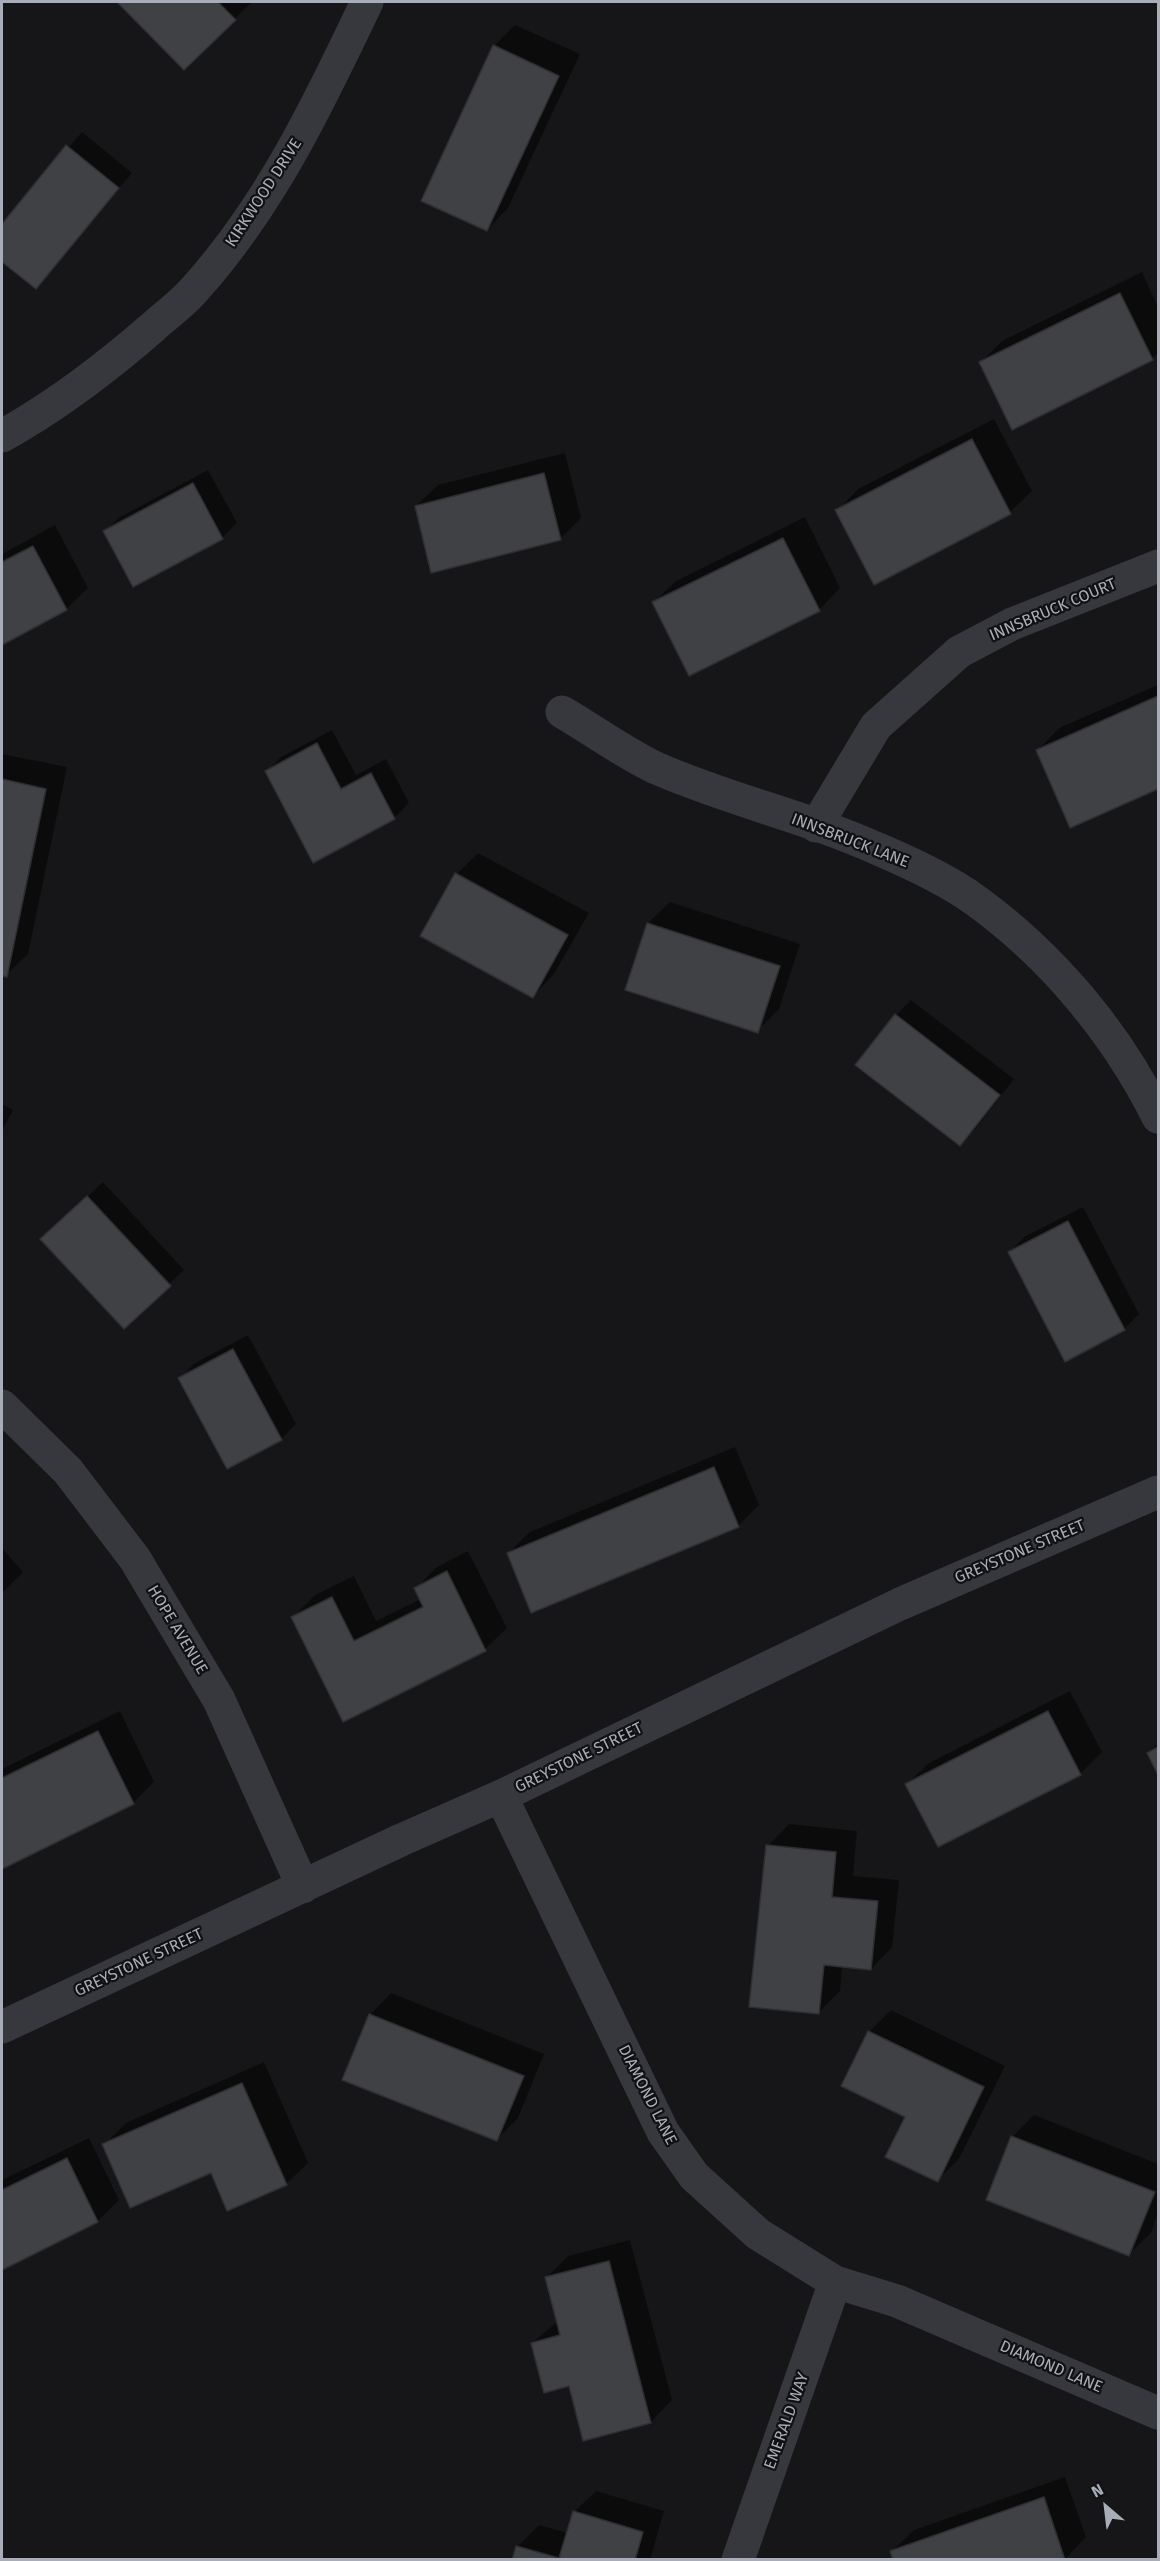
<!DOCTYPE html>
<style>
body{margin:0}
#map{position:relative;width:1160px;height:2561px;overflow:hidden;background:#161618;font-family:"Fira Sans",sans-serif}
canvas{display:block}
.frame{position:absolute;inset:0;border:3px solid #a8adb8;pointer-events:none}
.north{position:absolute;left:1076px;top:2477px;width:60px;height:60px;-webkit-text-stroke:4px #111113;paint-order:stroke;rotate:332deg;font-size:16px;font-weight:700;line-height:24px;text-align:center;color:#a8adb8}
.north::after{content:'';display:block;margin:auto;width:21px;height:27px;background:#a8adb8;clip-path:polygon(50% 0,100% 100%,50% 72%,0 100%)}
</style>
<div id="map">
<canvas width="1160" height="2561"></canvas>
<div class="frame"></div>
<div class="north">N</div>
</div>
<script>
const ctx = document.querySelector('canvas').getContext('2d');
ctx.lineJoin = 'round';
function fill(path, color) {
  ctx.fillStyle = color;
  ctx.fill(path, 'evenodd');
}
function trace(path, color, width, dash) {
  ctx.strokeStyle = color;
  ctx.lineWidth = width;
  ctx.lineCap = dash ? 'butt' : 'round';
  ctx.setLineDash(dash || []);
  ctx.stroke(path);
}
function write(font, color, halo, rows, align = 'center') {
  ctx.font = font + ' "Fira Sans",sans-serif';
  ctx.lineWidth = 4.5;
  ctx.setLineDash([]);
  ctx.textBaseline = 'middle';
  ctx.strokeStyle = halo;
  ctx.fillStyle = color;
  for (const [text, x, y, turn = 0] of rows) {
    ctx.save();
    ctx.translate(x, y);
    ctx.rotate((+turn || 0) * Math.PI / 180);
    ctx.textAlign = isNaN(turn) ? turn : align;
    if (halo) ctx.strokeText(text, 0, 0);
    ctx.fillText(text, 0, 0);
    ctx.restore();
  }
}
fill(new Path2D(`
 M119 2H252L184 68Z
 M515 25 580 54 508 208 487 230 494 46Z
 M82 132 132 173 35 287 2 260V226Z
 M1142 272 1158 307V353L1152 359 981 362 1002 341Z
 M994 419 1032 491 1010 512 874 583 837 511 858 489Z
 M565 453 581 518 560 539 416 506 438 485Z
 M208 470 237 523 222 538 105 531 120 517Z
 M805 517 840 588 819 610 654 602 676 581Z
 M55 525 88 588 66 609 2 643V554Z
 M1158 685V788L1070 826 1038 750 1059 728Z
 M332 730 356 775 386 759 409 803 394 818 267 771 281 757Z
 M2 754 67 767 28 954 6 975 2 974Z
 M478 853 589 913 554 974 533 996 457 874Z
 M670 902 800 944 779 1009 757 1031 648 923Z
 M911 1000 1014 1079 975 1129 960 1144 896 1015Z
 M2 1104 13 1110 2 1131Z
 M103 1182 184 1270 124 1327 57 1225Z
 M1083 1207 1139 1314 1124 1329 1010 1252 1024 1237Z
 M248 1335 296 1424 281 1439 180 1378 195 1363Z
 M735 1447 759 1505 738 1526 508 1553 530 1532Z
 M2 1548 23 1572 2 1593Z
 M468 1551 507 1628 485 1649 344 1720 293 1617 315 1595 354 1576 376 1621 421 1599 416 1588 437 1567Z
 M1070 1691 1102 1752 1080 1774 907 1784 929 1763Z
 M120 1711 154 1782 133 1803 2 1867V1769Z
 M1158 1743V1772L1148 1753Z
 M789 1824 857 1831 853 1876 899 1880 892 1947 871 1969 842 1966 840 1991 818 2013 768 1846Z
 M391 1993 544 2054 518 2118 496 2140 370 2015Z
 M891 2010 1005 2066 959 2159 937 2180 869 2032Z
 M264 2062 308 2163 286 2184 211 2171 104 2145 126 2123Z
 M1034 2115 1158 2164V2213L1151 2233 1129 2254 1012 2137Z
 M89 2138 119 2200 98 2221 2 2268V2180Z
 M630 2240 672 2400 651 2422 585 2439 570 2384 532 2343 558 2321 546 2278 568 2256Z
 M1065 2477 1086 2537 1065 2559 892 2551 914 2530Z
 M596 2491 664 2511 650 2560H514L518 2546 539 2525 568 2533 574 2512Z`), '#0007');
const building = new Path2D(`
 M117 2H218L236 20 184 70Z
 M493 45 559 76 487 231 421 201Z
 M66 145 119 188 36 289 2 262V224Z
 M1120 293 1153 360 1012 430 979 362Z
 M972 439 1011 514 874 585 835 510Z
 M544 473 561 540 431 573 415 506Z
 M193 483 223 539 133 587 103 531Z
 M783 538 820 611 689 676 652 602Z
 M33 546 67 610 2 645V562Z
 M1158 696V789L1070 828 1036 750Z
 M317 743 341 789 371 773 395 819 313 863 265 771Z
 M2 779 46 789 7 977 2 976Z
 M455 873 568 935 533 998 420 936Z
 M647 923 780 966 758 1033 625 990Z
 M895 1014 1000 1095 960 1146 855 1065Z
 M87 1196 171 1286 124 1329 40 1239Z
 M1068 1221 1125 1330 1065 1362 1008 1252Z
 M233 1349 282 1440 227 1469 178 1378Z
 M714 1467 739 1527 531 1613 507 1553Z
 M447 1571 486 1651 343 1722 291 1617 332 1597 354 1641 423 1607 414 1588Z
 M1048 1711 1081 1775 938 1847 905 1784Z
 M98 1731 134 1804 2 1869V1778Z
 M1158 1747V1775L1147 1753Z
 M766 1845 836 1852 832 1897 878 1901 871 1970 824 1965 819 2014 749 2007Z
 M369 2014 524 2076 497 2141 342 2080Z
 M868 2031 984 2087 938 2182 885 2157 905 2117 841 2086Z
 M242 2083 287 2185 227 2211 211 2173 130 2208 102 2144Z
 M1011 2136 1155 2192 1129 2256 986 2200Z
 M67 2158 98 2222 2 2270V2190Z
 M609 2261 651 2423 583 2441 569 2386 544 2393 531 2343 560 2335 545 2277Z
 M1044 2497 1065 2560H893L890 2551Z
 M573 2511 643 2532 635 2560H512L516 2546 559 2558Z`);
fill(building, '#404145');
trace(building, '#303034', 1.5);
trace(new Path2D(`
 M2 436C56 406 106 368 153 327 166 315 182 304 194 290 270 206 319 103 367 2
 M562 712C593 730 624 753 656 768 729 800 807 817 878 849 911 863 946 879 975 900 1051 955 1116 1032 1158 1117
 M816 826 876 726 959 652 1012 624 1158 566
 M2 1406 68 1471 135 1559 219 1700 303 1887
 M501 1796 663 2132 694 2176 758 2234 835 2282 897 2301 1158 2413
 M2 2027 401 1840 501 1796 900 1604 1158 1492
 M738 2560 835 2282`), '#37383d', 33);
write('16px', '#a8adb8', '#111113', [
 ["KIRKWOOD DRIVE",264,193,-57],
 ["INNSBRUCK COURT",1053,610,-23],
 ["INNSBRUCK LANE",850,841,21],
 ["GREYSTONE STREET",1020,1552,-23],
 ["HOPE AVENUE",177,1630,59],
 ["GREYSTONE STREET",579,1758,-26],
 ["GREYSTONE STREET",139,1963,-25],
 ["DIAMOND LANE",647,2095,63],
 ["DIAMOND LANE",1051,2367,23],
 ["EMERALD WAY",787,2421,-70]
]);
</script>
